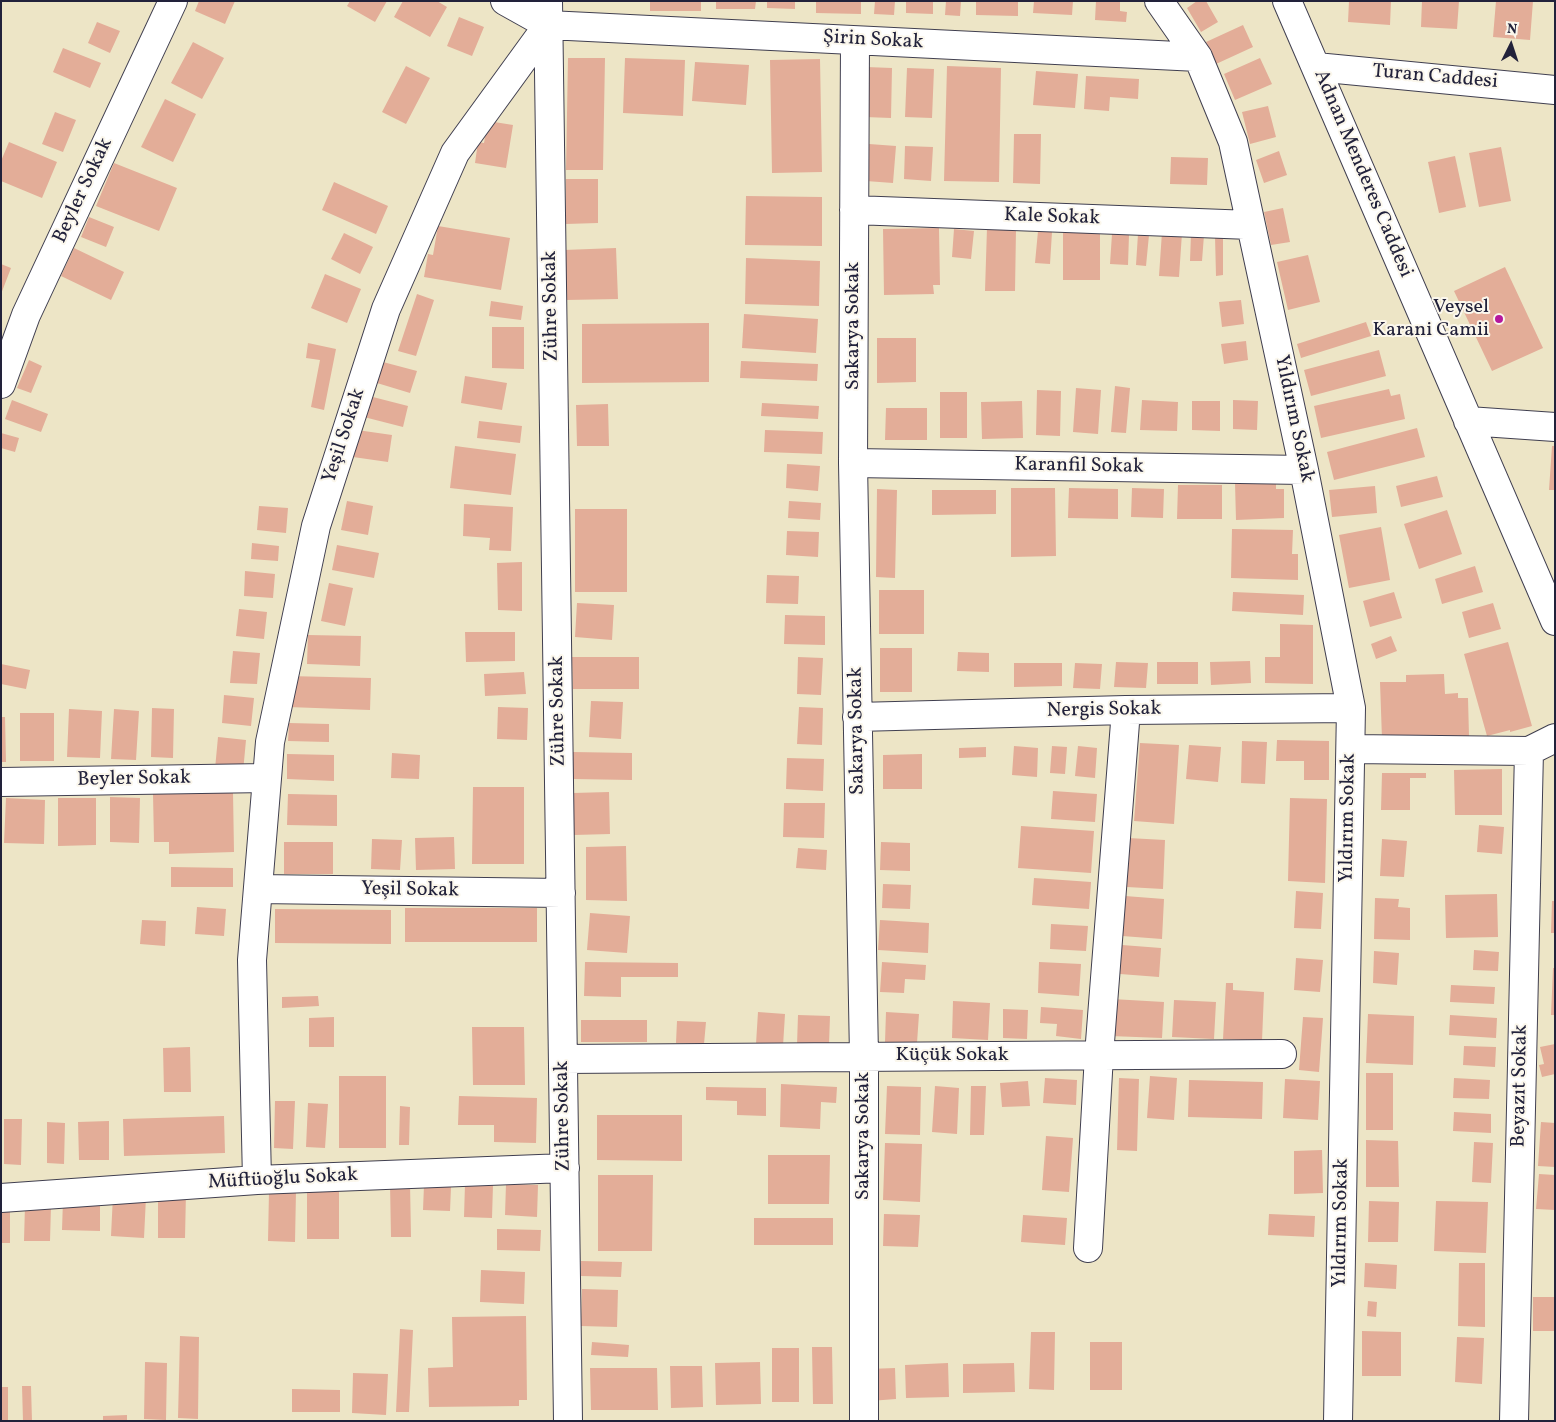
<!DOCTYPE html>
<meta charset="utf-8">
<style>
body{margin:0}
#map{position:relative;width:1556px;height:1422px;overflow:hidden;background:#ede5c6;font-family:Vollkorn,serif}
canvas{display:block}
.frame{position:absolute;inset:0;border:2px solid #22223b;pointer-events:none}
.north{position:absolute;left:1486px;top:20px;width:50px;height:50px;-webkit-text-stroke:4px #fbf7ec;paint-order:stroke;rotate:4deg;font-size:14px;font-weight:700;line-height:20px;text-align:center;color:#22223b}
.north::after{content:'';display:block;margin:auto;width:18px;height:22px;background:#22223b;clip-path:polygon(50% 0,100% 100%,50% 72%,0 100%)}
</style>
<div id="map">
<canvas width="1556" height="1422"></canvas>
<div class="frame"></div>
<div class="north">N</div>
</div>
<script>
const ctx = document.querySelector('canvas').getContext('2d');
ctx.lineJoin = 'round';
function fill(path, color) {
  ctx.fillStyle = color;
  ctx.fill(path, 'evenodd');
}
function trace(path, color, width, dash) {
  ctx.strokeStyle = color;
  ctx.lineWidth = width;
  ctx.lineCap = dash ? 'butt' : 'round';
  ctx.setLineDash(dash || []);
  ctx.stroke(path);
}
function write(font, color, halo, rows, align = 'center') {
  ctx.font = font + ' Vollkorn,serif';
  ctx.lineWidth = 4;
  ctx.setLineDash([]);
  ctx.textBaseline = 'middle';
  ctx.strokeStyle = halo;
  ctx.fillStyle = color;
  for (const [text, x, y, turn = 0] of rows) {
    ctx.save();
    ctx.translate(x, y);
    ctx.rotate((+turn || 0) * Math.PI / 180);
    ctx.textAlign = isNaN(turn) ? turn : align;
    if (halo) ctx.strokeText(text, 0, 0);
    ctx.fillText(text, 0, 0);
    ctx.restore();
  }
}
fill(new Path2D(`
 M199 1H235L225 24 195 11Z
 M350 1H387L375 22 347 6Z
 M403 1H437L447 7 430 37 394 17Z
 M650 1H701V11H650Z
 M716 1H756L755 9H716Z
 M767 1H795V9L767 8Z
 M816 1H861V14L816 13Z
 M875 1H895L894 15 874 14Z
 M906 1H933V14L906 13Z
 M946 1H961L960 16 945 15Z
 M976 1H1018V16L976 15Z
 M1034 1H1073L1072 15 1033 13Z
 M1096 1 1120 2V11L1127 12 1126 22 1095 20Z
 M1197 1H1206L1218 22 1201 32 1187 8Z
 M1349 1H1391L1390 25 1348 22Z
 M1422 1H1459L1457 29 1421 27Z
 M1496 1H1533L1530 40 1493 37Z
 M459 17 484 27 472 56 447 46Z
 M97 22 120 31 110 53 88 43Z
 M1243 25 1253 47 1216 64 1206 42Z
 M193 42 224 58 202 99 171 83Z
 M63 48 101 63 90 88 53 72Z
 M568 58H605L603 170H566Z
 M625 58 685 60 683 116 623 113Z
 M1260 58 1272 84 1235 100 1224 74Z
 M820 59 822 172 772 173 770 60Z
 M695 62 749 65 746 105 692 101Z
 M406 66 430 78 406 124 382 112Z
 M947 66 1001 68 999 182 944 181Z
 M866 67 892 68 891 118 865 117Z
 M907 68 934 69 932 118 905 117Z
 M1036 71 1078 74 1075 108 1033 105Z
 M1086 76 1139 79 1138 99 1110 97 1109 111 1084 109Z
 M165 99 196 114 173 162 141 147Z
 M1268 106 1276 137 1250 144 1242 112Z
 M55 112 76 120 63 152 42 144Z
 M488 121 513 125 506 168 475 163 478 142 484 143Z
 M1014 134H1041L1040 184 1013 183Z
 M9 142 57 162 42 198 1 181V161Z
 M869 144 896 146 893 183 866 181Z
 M905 146 933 147 931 181 904 179Z
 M1501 147 1511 201 1479 207 1469 153Z
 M1279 151 1287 175 1264 183 1256 160Z
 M1455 156 1466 207 1439 213 1428 162Z
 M1171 157 1208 158 1207 185 1170 184Z
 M114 163 177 188 159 231 96 206Z
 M566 179H598V223L566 224Z
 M334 182 388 206 376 234 322 210Z
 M746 196 822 197V246L745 245Z
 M1283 208 1290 242 1271 245 1264 212Z
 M89 217 114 227 106 247 81 237Z
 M438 226 510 238 501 290 424 277 428 254 433 255Z
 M939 228 940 285H933L934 294 884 295 883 229Z
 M987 228 1016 229 1015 291H985Z
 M954 229 974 231 971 259 952 257Z
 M1038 231 1052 232 1050 264 1035 263Z
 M1162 232 1182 233 1179 277 1159 276Z
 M344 233 373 247 360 274 331 259Z
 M1063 233H1100V280H1063Z
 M1112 234 1129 235 1128 265 1110 264Z
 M1138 234 1149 235 1146 266 1136 265Z
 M1191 234 1204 235 1202 261H1190Z
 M1215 236H1223V275L1216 276Z
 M74 248 124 272 111 300 61 276Z
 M616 248 618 299 566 300 564 250Z
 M1308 255 1320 302 1288 310 1277 262Z
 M746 258 820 261 819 306 745 304Z
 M1 264 11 268 1 294Z
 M1505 267 1543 348 1492 371 1454 291Z
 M325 274 361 289 347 323 311 308Z
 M417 294 434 300 416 356 398 351Z
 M1241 300 1244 324 1222 327 1219 302Z
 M491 301 523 306 521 320 489 316Z
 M744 314 818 319 816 353 742 348Z
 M1366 322 1371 336 1301 358 1297 344Z
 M709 323V382L582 383V324Z
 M492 327H524V369L492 368Z
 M877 338H916V382L877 383Z
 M1246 341 1248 360 1224 364 1221 344Z
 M308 343 336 349 324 410 311 407 320 360 306 358Z
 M1379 350 1386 376 1311 396 1304 370Z
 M29 360 42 366 31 393 17 388Z
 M741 361 818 364 817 381 740 378Z
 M383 362 417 371 410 393 377 383Z
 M465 376 507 383 502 410 461 403Z
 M1115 386 1130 388 1126 433 1111 432Z
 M1076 388 1101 390 1098 434 1073 432Z
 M1389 389 1391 396 1400 394 1405 419 1321 438 1314 406Z
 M1037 390 1061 391 1060 436 1036 435Z
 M940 392H967V438H940Z
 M369 396 408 406 403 427 364 417Z
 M12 400 48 414 41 432 5 419Z
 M1142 400 1178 402 1177 431 1140 430Z
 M1233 400 1258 401 1257 430 1233 429Z
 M1022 401 1023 438 982 439 981 402Z
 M1192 401H1220V431L1192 430Z
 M762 403 819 406 818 419 761 416Z
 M608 404 609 446H577L576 405Z
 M886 408H927V440H885Z
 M479 421 522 426 520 443 477 438Z
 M1417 428 1425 457 1334 480 1327 452Z
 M357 430 392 435 388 462 353 457Z
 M765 430 823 432 822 454 764 452Z
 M1 433 19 438 15 452 1 448Z
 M455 446 516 454 511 495 450 488Z
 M1552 446H1555V490H1549Z
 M787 464 820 466 818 491 786 488Z
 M1437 476 1443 497 1401 507 1396 486Z
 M1276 481V489H1284V518L1236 520 1235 483Z
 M1178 485H1222V519H1177Z
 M1375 486 1377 513 1332 517 1329 490Z
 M1011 488H1055L1056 556 1011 557Z
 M1069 488 1118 489V519L1068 518Z
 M1132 488 1164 489 1163 518 1131 517Z
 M877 489 897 490 895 578 876 577Z
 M932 490H996V514L932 515Z
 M347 501 373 506 368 535 341 530Z
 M789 501 821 503 820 520 788 518Z
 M464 504 513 507 511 551 489 550 490 538 463 536Z
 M259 506 288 508 286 533 257 530Z
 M575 509H627V592H575Z
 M1447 510 1462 554 1419 569 1404 524Z
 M1381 527 1390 580 1349 588 1339 535Z
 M1232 529 1293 530 1292 554H1298V580L1231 578Z
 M787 531 819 532 818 557 786 555Z
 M252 543 279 546 278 561 251 559Z
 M337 545 379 553 374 578 332 570Z
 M522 562V611L498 610 497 563Z
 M1475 566 1483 592 1442 604 1435 579Z
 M245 571 275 574 273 598 244 596Z
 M767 575 799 576 798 604 766 603Z
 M329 583 353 588 345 626 321 621Z
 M879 590H924V634H879Z
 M1233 592 1304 595 1303 615 1232 611Z
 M1394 592 1402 618 1370 627 1363 601Z
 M577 603 614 605 612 640 575 637Z
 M1493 603 1501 629 1469 638 1462 612Z
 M239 609 267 612 264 639 236 636Z
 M785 615 825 616V645L784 644Z
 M1280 624 1313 625V684L1265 683V657H1280Z
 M465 632H515V661L466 662Z
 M308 635 361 636 360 666 307 664Z
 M1391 636 1397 651 1376 659 1371 644Z
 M1508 642 1532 726 1510 732V730L1487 736 1464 654Z
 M880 648H912V692H880Z
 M233 651 260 653 257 684 230 683Z
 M958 652 989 653V672L957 671Z
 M572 657H639V689H573Z
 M798 657 823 658 821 695 797 694Z
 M1250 661 1251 683 1211 685 1210 662Z
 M1116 662 1148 663 1146 688 1114 687Z
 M1157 662H1198V684H1157Z
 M1014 663H1062V686L1014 687Z
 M1075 663 1102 664 1100 689 1073 688Z
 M1 664 30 670 26 689 1 684Z
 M524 672 526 694 485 696 484 674Z
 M1444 674 1445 694 1458 693V698H1468L1469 736 1382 739 1380 682H1406V675Z
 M288 676 371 678 370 710 288 707Z
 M224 695 254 698 251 726 222 723Z
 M591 701 623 702 621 739 589 737Z
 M498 707 528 708 527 740 497 739Z
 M799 707 823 708 822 745 797 744Z
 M152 708 174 709 173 758 151 757Z
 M69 709 102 711 100 758 67 757Z
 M114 709 139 711 136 760 111 759Z
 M20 713H54V761H20Z
 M1 717H5L6 762H1Z
 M289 723 329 724V742L288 741Z
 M218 737 246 740 243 772 215 769Z
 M1277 740 1329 741V780H1304V761H1276Z
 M1242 741 1267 742 1265 784 1241 783Z
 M1140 743 1179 745 1174 824 1134 821Z
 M1189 745 1221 747 1218 782 1186 779Z
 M1014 746 1038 748 1037 777 1012 775Z
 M1052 746 1067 747 1065 774 1050 773Z
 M1078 746 1097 748 1095 778 1075 776Z
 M986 747V757L959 758V748Z
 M573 752 632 753V780L573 779Z
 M392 753 420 755 419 779 391 778Z
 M287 754 334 755V781L287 779Z
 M922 754V789H883V755Z
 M787 758 824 759 823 791 786 789Z
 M1502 769V815H1455L1454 770Z
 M1382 773H1426V778H1410V810H1381Z
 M473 787H524V864H472Z
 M1053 791 1097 794 1095 822 1051 819Z
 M233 792 234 852 169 854V842H154L153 794Z
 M609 792 610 834 574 835 573 793Z
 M288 794 337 795V826L287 825Z
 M110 797 140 798 139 843 110 842Z
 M6 798 45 800 44 844 4 843Z
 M58 798H96V845L58 846Z
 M1290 798 1327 799 1325 883 1288 881Z
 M784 803H825L824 838 783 837Z
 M1479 825 1504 827 1502 854 1477 852Z
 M1021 826 1094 831 1091 873 1018 868Z
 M454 837 455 869 416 870 415 838Z
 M1128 838 1165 840 1163 889 1127 887Z
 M372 839 402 840 400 870 371 869Z
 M1382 839 1407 841 1404 877 1380 876Z
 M284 842H333V874H284Z
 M881 842 910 843V871L880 870Z
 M626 846 627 901 586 900V847Z
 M798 848 827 850 826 870 796 868Z
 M171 867 233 868V887H171Z
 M1034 878 1091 882 1089 909 1032 905Z
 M883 884 911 885 910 909 882 908Z
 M1296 891 1323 893 1321 929 1294 928Z
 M1497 894 1498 937 1446 938 1445 895Z
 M1125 896 1164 899 1162 939 1122 936Z
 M1375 898 1399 899 1398 907 1410 908V940L1374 939Z
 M1552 901H1555V933H1551Z
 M197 907 226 909 224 936 195 934Z
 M405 908H537V942H405Z
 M275 909 391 910V944L275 943Z
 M590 913 630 916 627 953 587 950Z
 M142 920 166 921 165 946 140 944Z
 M880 920 929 923 928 953 878 950Z
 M1051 924 1088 926 1086 951 1050 949Z
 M1122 945 1161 948 1159 977 1120 974Z
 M1474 950 1499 952 1498 971 1473 970Z
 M1374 951 1399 953 1397 985 1373 983Z
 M1296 958 1323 960 1320 992 1294 990Z
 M585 962 678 963V977H621V997L584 996Z
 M882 962 926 965 925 980 905 979 904 993 880 992Z
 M1039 962 1081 964 1079 996 1038 993Z
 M1553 968H1555V1015H1551Z
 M1226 983H1233V990L1264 992 1262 1041 1223 1039Z
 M1451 985 1495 987 1494 1004 1450 1002Z
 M318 996 319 1006 282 1008V997Z
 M1112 999 1164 1002 1162 1038 1110 1036Z
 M1174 1000 1216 1002 1214 1039 1172 1037Z
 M953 1001 990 1003 988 1040 952 1038Z
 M1041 1007 1083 1010 1081 1039 1056 1036 1057 1024 1040 1023Z
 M1003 1009 1028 1010 1027 1039 1003 1038Z
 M758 1012 785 1014 783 1046 756 1044Z
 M886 1012 919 1014 917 1043 885 1042Z
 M1368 1014 1414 1016 1413 1065 1366 1063Z
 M798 1015 830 1016 829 1045H797Z
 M1450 1015 1497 1018 1496 1038 1449 1035Z
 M334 1017V1047H309V1018Z
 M1303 1017 1323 1018 1319 1072 1299 1070Z
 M581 1020H647V1042H581Z
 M677 1021 706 1022 704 1044 676 1043Z
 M472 1027H524L525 1085H473Z
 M1555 1044V1074L1542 1077 1539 1065 1544 1064 1540 1047Z
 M1464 1046 1496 1047 1495 1067 1463 1065Z
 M190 1047 191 1092H164L163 1048Z
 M1366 1073H1393V1130H1366Z
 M339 1076H386V1148H339Z
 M1150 1076 1177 1078 1174 1120 1147 1118Z
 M1045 1078 1077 1080 1076 1105 1043 1103Z
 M1119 1078 1139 1079 1137 1151 1117 1150Z
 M1454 1078 1490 1080 1489 1099 1453 1098Z
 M1285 1079 1320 1081 1318 1120 1283 1118Z
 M1189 1080 1263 1082 1262 1119 1188 1117Z
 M1028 1081 1030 1106 1002 1107 1000 1083Z
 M781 1084 837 1087 836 1103 821 1102 820 1129 780 1127Z
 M887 1086 921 1087 920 1135 885 1134Z
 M935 1086 959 1088 957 1134 932 1132Z
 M971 1086H986L984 1135H970Z
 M706 1087 766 1088V1116L737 1115V1101L706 1100Z
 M459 1096 537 1098 536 1143 494 1142V1125H458Z
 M275 1101H295L293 1149 274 1148Z
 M308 1103 328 1104 325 1148 306 1147Z
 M400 1106 410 1107 409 1145H399Z
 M1454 1112 1491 1114V1133L1453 1131Z
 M597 1115H682V1161L597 1160Z
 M224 1116 225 1153 124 1156 123 1119Z
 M4 1119H22L21 1165 4 1164Z
 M109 1121V1160H79L78 1122Z
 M47 1122 65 1123 64 1164 47 1163Z
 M1541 1122 1555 1123V1167L1538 1166Z
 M1046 1136 1073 1138 1069 1192 1042 1190Z
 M1366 1140 1398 1141 1399 1187H1366Z
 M1474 1142 1493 1143 1491 1183 1472 1182Z
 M885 1143 922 1144 920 1202 883 1200Z
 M1322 1150 1323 1193 1294 1194V1151Z
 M768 1155H830L829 1204H768Z
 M1539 1174 1555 1175V1210L1536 1209Z
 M598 1175H653L652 1251H598Z
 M390 1183H410L411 1237H391Z
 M465 1184 493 1185 492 1218 464 1217Z
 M506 1184 538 1185 537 1217 505 1215Z
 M424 1185 451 1187 450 1211 423 1210Z
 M307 1190H339V1239H307Z
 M269 1191H296L295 1242 268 1241Z
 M158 1192H186L185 1238H158Z
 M113 1195 146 1197 144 1238 111 1236Z
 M63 1200H100V1231L62 1230Z
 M1369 1201 1399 1202 1398 1242H1368Z
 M1436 1201 1488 1202 1486 1253 1434 1251Z
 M25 1205 51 1206 50 1241H24Z
 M1 1209H10V1243H1Z
 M884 1214 920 1215 918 1247 883 1246Z
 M1269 1214 1315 1216 1314 1237 1268 1235Z
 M1023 1215 1067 1218 1065 1245 1021 1242Z
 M754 1218H833V1245H754Z
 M497 1229 541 1230 540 1251 497 1250Z
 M581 1261 622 1262 621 1277 581 1276Z
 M1365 1263 1397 1265 1396 1289 1364 1287Z
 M1459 1263H1485V1327L1458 1326Z
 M481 1270 525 1272 524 1304 480 1302Z
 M582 1289 618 1290 617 1327 581 1326Z
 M1533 1297H1555V1331H1533Z
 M1368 1301 1377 1302 1376 1317 1367 1316Z
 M526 1316 527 1400H519V1406L429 1407 428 1368 453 1367 452 1317Z
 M400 1329 413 1330 409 1412H396Z
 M1362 1331 1401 1332V1376H1362Z
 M1031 1332H1055L1054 1390 1029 1389Z
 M180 1336 199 1337 198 1419 178 1418Z
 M1457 1337 1484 1338 1482 1384 1455 1382Z
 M592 1342 629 1345 628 1357 591 1355Z
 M1090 1342H1122V1390H1090Z
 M812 1347H832L833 1404H813Z
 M772 1348H799V1402H772Z
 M145 1362 167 1363 166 1420 144 1419Z
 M760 1362 761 1404 716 1405 715 1363Z
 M948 1363 949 1397 906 1398 905 1365Z
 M1014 1363 1015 1392 963 1393V1364Z
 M670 1366H702L703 1407 671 1408Z
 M590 1368H657L658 1410H591Z
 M895 1368 896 1399 870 1401 869 1369Z
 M353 1373 388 1374 386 1415 352 1413Z
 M22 1386H31L32 1421H23Z
 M1 1387H8V1421H1Z
 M292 1389 340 1390V1412H292Z
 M127 1415V1421H103V1416Z`), '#e3ad98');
const minor = new Path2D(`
 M505 1 548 25 1198 57
 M548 1 568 1421
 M1159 1 1198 57 1233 142 1304 470 1351 708 1338 1421
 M1287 1 1555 621
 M855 41 853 463 864 1056V1421
 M1316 67 1555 90
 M854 210 1251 225
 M1 384 26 315 173 1
 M1468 421 1555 427
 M853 463 1304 470
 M857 717 1126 710 1351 708
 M1351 749 1529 751
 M1 782 267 778
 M258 889 561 893
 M563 1059 1282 1054
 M257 1180 252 960 270 742 316 526 386 309 455 153 548 25
 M1 1198 257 1180 565 1168
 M1088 1248 1099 1055 1126 710
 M1514 1421 1529 751 1555 738`);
trace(minor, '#403f50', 30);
trace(minor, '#fff', 28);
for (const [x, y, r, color] of [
 [1499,319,5,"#b5179e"]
]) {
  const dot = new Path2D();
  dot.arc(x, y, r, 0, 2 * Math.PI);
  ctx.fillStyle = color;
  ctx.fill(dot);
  trace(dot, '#fbf7ec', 2);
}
write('20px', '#22223b', '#fbf7ec', [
 ["Şirin Sokak",873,41,3],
 ["Turan Caddesi",1435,78,5],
 ["Adnan Menderes Caddesi",1362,174,67],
 ["Beyler Sokak",84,191,-65],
 ["Kale Sokak",1052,218,2],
 ["Zühre Sokak",552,306,-91],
 ["Sakarya Sokak",854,326,-90],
 ["Yıldırım Sokak",1293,419,78],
 ["Yeşil Sokak",345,436,-72],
 ["Karanfil Sokak",1079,467,1],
 ["Zühre Sokak",559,711,-91],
 ["Nergis Sokak",1104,711,-1],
 ["Sakarya Sokak",858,731,-91],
 ["Beyler Sokak",134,780,-1],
 ["Yıldırım Sokak",1349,818,-89],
 ["Yeşil Sokak",410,891,1],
 ["Küçük Sokak",952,1056],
 ["Beyazıt Sokak",1521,1086,-89],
 ["Zühre Sokak",564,1116,-91],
 ["Sakarya Sokak",864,1136,-90],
 ["Müftüoğlu Sokak",283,1180,-3],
 ["Yıldırım Sokak",1342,1223,-89]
]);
write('20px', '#22223b', '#fbf7ec', [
 ["Veysel",1489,308],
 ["Karani Camii",1489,331]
], 'right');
</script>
